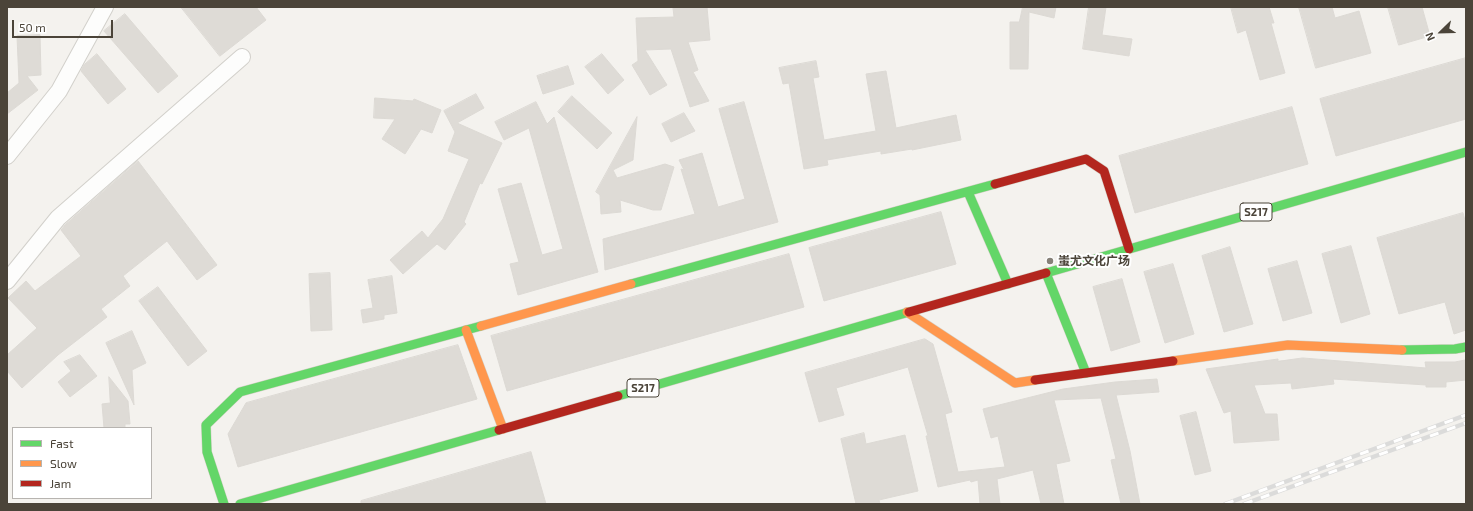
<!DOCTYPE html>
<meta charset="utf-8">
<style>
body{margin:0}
#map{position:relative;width:1473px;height:511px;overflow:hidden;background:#f4f2ee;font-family:"Exo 2",sans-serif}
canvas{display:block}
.frame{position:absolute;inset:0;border:8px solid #4b4439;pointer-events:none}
.legend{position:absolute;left:12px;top:427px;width:140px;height:72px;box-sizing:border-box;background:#fff;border:1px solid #b7b4b0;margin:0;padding:5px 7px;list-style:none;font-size:12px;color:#4b4439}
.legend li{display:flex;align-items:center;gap:8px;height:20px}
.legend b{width:20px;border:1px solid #b7b4b0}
.north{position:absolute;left:1421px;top:12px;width:40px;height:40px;-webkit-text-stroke:3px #fff;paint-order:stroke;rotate:247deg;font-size:11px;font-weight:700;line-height:16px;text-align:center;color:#4b4439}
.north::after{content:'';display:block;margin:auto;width:14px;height:18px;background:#4b4439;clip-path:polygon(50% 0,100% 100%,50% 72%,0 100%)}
.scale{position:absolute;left:12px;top:20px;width:101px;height:18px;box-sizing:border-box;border:2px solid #4b4439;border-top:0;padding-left:5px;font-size:12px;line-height:14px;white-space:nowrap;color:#4b4439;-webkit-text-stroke:3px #fff;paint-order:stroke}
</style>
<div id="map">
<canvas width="1473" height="511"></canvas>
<div class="frame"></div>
<ul class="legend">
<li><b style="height:5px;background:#63d668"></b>Fast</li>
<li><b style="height:5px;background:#ff974d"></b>Slow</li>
<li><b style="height:5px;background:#b3261e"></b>Jam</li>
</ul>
<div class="north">N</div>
<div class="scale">50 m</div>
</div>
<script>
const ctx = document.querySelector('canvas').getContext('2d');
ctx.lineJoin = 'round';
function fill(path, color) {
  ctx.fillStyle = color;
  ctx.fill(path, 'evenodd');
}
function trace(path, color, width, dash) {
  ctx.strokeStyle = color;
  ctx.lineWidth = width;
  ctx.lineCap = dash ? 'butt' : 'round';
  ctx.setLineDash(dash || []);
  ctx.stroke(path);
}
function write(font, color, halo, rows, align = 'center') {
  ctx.font = font + ' "Exo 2","Noto Sans SC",sans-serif';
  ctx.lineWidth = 4;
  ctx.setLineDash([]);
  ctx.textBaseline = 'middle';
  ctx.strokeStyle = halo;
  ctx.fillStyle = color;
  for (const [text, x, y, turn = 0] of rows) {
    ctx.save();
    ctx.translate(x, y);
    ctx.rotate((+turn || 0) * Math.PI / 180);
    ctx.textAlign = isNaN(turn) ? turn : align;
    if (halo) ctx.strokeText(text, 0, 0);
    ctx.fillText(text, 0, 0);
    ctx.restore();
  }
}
const building = new Path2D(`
 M181 7H256L266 20 220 56Z
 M688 7H707L710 40 688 42 698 70 693 72 709 101 690 107 671 49 645 50 667 85 650 95 632 65 638 61 636 18 674 17 673 8Z
 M1023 7H1056L1054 18 1029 12 1028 69H1010V22H1019Z
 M1089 7H1106L1102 35 1132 39 1129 56 1083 49Z
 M1231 7H1269L1274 23H1271L1285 73 1260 80 1246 30 1238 33Z
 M1299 7H1332L1335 18 1359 11 1371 53 1316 68Z
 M1388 7H1422L1430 36 1399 45Z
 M125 14 178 76 158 93 104 31Z
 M40 35 41 75 27 76 38 90 7 114V93L19 83 17 36Z
 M97 54 126 89 108 104 81 71 84 65Z
 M602 54 624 80 608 94 585 67Z
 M1466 58V119L1336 156 1320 99Z
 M816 61 819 77 813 78 824 140 876 131 866 74 886 71 896 128 956 115 961 140 912 150V149L881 154V151L827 160 828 165 804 169 789 83 783 84 779 68Z
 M568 66 574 84 543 94 537 76Z
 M476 94 484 108 457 123 502 143 482 184 480 183 464 222 466 224 445 250 437 244 403 274 390 260 422 231 428 238 443 219 469 159 448 151 455 132 444 111Z
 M572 96 612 133 597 149 558 112Z
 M375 98 413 101 414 99 441 110 432 133 421 129 405 154 382 139 395 119 374 118Z
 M536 102 547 124 554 117 598 272 518 295 510 264 519 262 498 189 521 183 542 255 563 249 529 128 504 140 495 122Z
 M744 102 778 222 605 270 603 239 695 214 681 169 684 170 679 160 702 153 718 207 745 199 719 109Z
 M1292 107 1308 164 1135 213 1119 156Z
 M684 113 695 131 671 142 662 124Z
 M637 117 633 160 613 170 617 178 665 164 674 167 661 210H653L620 200 621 212 601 214 600 195 596 192Z
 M138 161 217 265 197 280 167 241 123 276 130 286 101 309 107 317 58 355 22 388 7 371V355L37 328 8 298 26 281 35 291 81 256 61 230 65 225Z
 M941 212 956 264 824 301 809 248Z
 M1463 213 1466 224V330L1454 334 1445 302 1399 314 1377 238Z
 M1351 246 1370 314 1341 323 1322 254Z
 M1230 247 1253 324 1224 332 1202 256Z
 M789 254 804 307 507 391 491 336Z
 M1297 261 1312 313 1283 321 1268 269Z
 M1173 264 1194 334 1165 343 1144 272Z
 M330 273 332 330 311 331 309 274Z
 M392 276 397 313 384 315V319L363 323 361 310 373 308 368 280Z
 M1122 279 1140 342 1111 351 1093 287Z
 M158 287 207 351 188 366 139 301Z
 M132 331 146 363 132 370 134 405 106 343Z
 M925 339 933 344 952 412 945 414 958 472 1005 467 998 436 991 438 983 409 1063 389 1115 382 1157 379 1159 392 1116 395 1130 451 1140 504H1121L1111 460 1116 459 1101 398 1054 400 1070 461 1056 464 1064 504H1041L1033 470 997 479 1000 504H980L978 480 971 482 970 480 938 487 926 436H928L908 367 836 388 844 415 819 422 805 373Z
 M458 345 477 399 238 467 228 434 246 403Z
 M80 355 97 376 70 397 58 382 71 371 64 362Z
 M1303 358 1426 368 1425 362H1455L1465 360 1466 380 1446 382V387H1426V385L1333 379 1334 384 1292 389 1291 383 1254 385 1265 414H1277L1279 440 1234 443 1231 411 1224 413 1206 369 1278 359V361Z
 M109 377 128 401 130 424H125V428H104L102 404 110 403Z
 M1196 412 1211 471 1195 475 1180 416Z
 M864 433 866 444 905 435 918 491 879 500 880 504H856L841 439Z
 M531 452 546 504H361V501Z`);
fill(building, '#dedbd6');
trace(building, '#dcd9d4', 1);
const street = new Path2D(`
 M7 156 59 91 105 7
 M7 281 58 218 242 57`);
const fast = new Path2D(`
 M968 192 1008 284
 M1046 273 1086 373
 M1046 273 1466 152
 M631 284 995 184
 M1402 350 1455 349 1466 347
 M618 396 909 312
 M224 504 207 452 206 425 240 392 481 326
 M240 504 499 430`);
const slow = new Path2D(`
 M907 312 1015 383 1035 380
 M481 326 631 284
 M466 330 503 429
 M1173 361 1288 345 1402 350`);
const jam = new Path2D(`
 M995 184 1086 159 1104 171 1129 249
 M909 312 1046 273
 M1035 380 1173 361
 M499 430 618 396`);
trace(street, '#d2d0cb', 18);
trace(fast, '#d3cfc5', 10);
trace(slow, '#d3cfc5', 10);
trace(jam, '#d3cfc5', 10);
trace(street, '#fdfdfc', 16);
trace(fast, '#63d668', 9);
trace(slow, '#ff974d', 9);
trace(jam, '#b3261e', 9);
const rail = new Path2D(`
 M1225 504 1466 415
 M1244 504 1466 423`);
trace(rail, '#dbdbda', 4.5);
trace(rail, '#fff', 3, [9]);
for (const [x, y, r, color] of [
 [1050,261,4,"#868178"]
]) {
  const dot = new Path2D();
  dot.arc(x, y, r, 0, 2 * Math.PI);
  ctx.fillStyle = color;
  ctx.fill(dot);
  trace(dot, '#fff', 1.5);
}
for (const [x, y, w] of [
 [1256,212,32],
 [643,388,32]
]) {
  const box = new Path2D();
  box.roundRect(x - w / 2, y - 9, w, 18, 3);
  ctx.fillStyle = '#fff';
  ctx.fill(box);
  trace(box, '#4b4439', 1);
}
write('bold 11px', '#4b4439', null, [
 ["S217",1256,212],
 ["S217",643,388]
]);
write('bold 12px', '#4b4439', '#fff', [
 ["蚩尤文化广场",1058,261]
], 'left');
</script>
